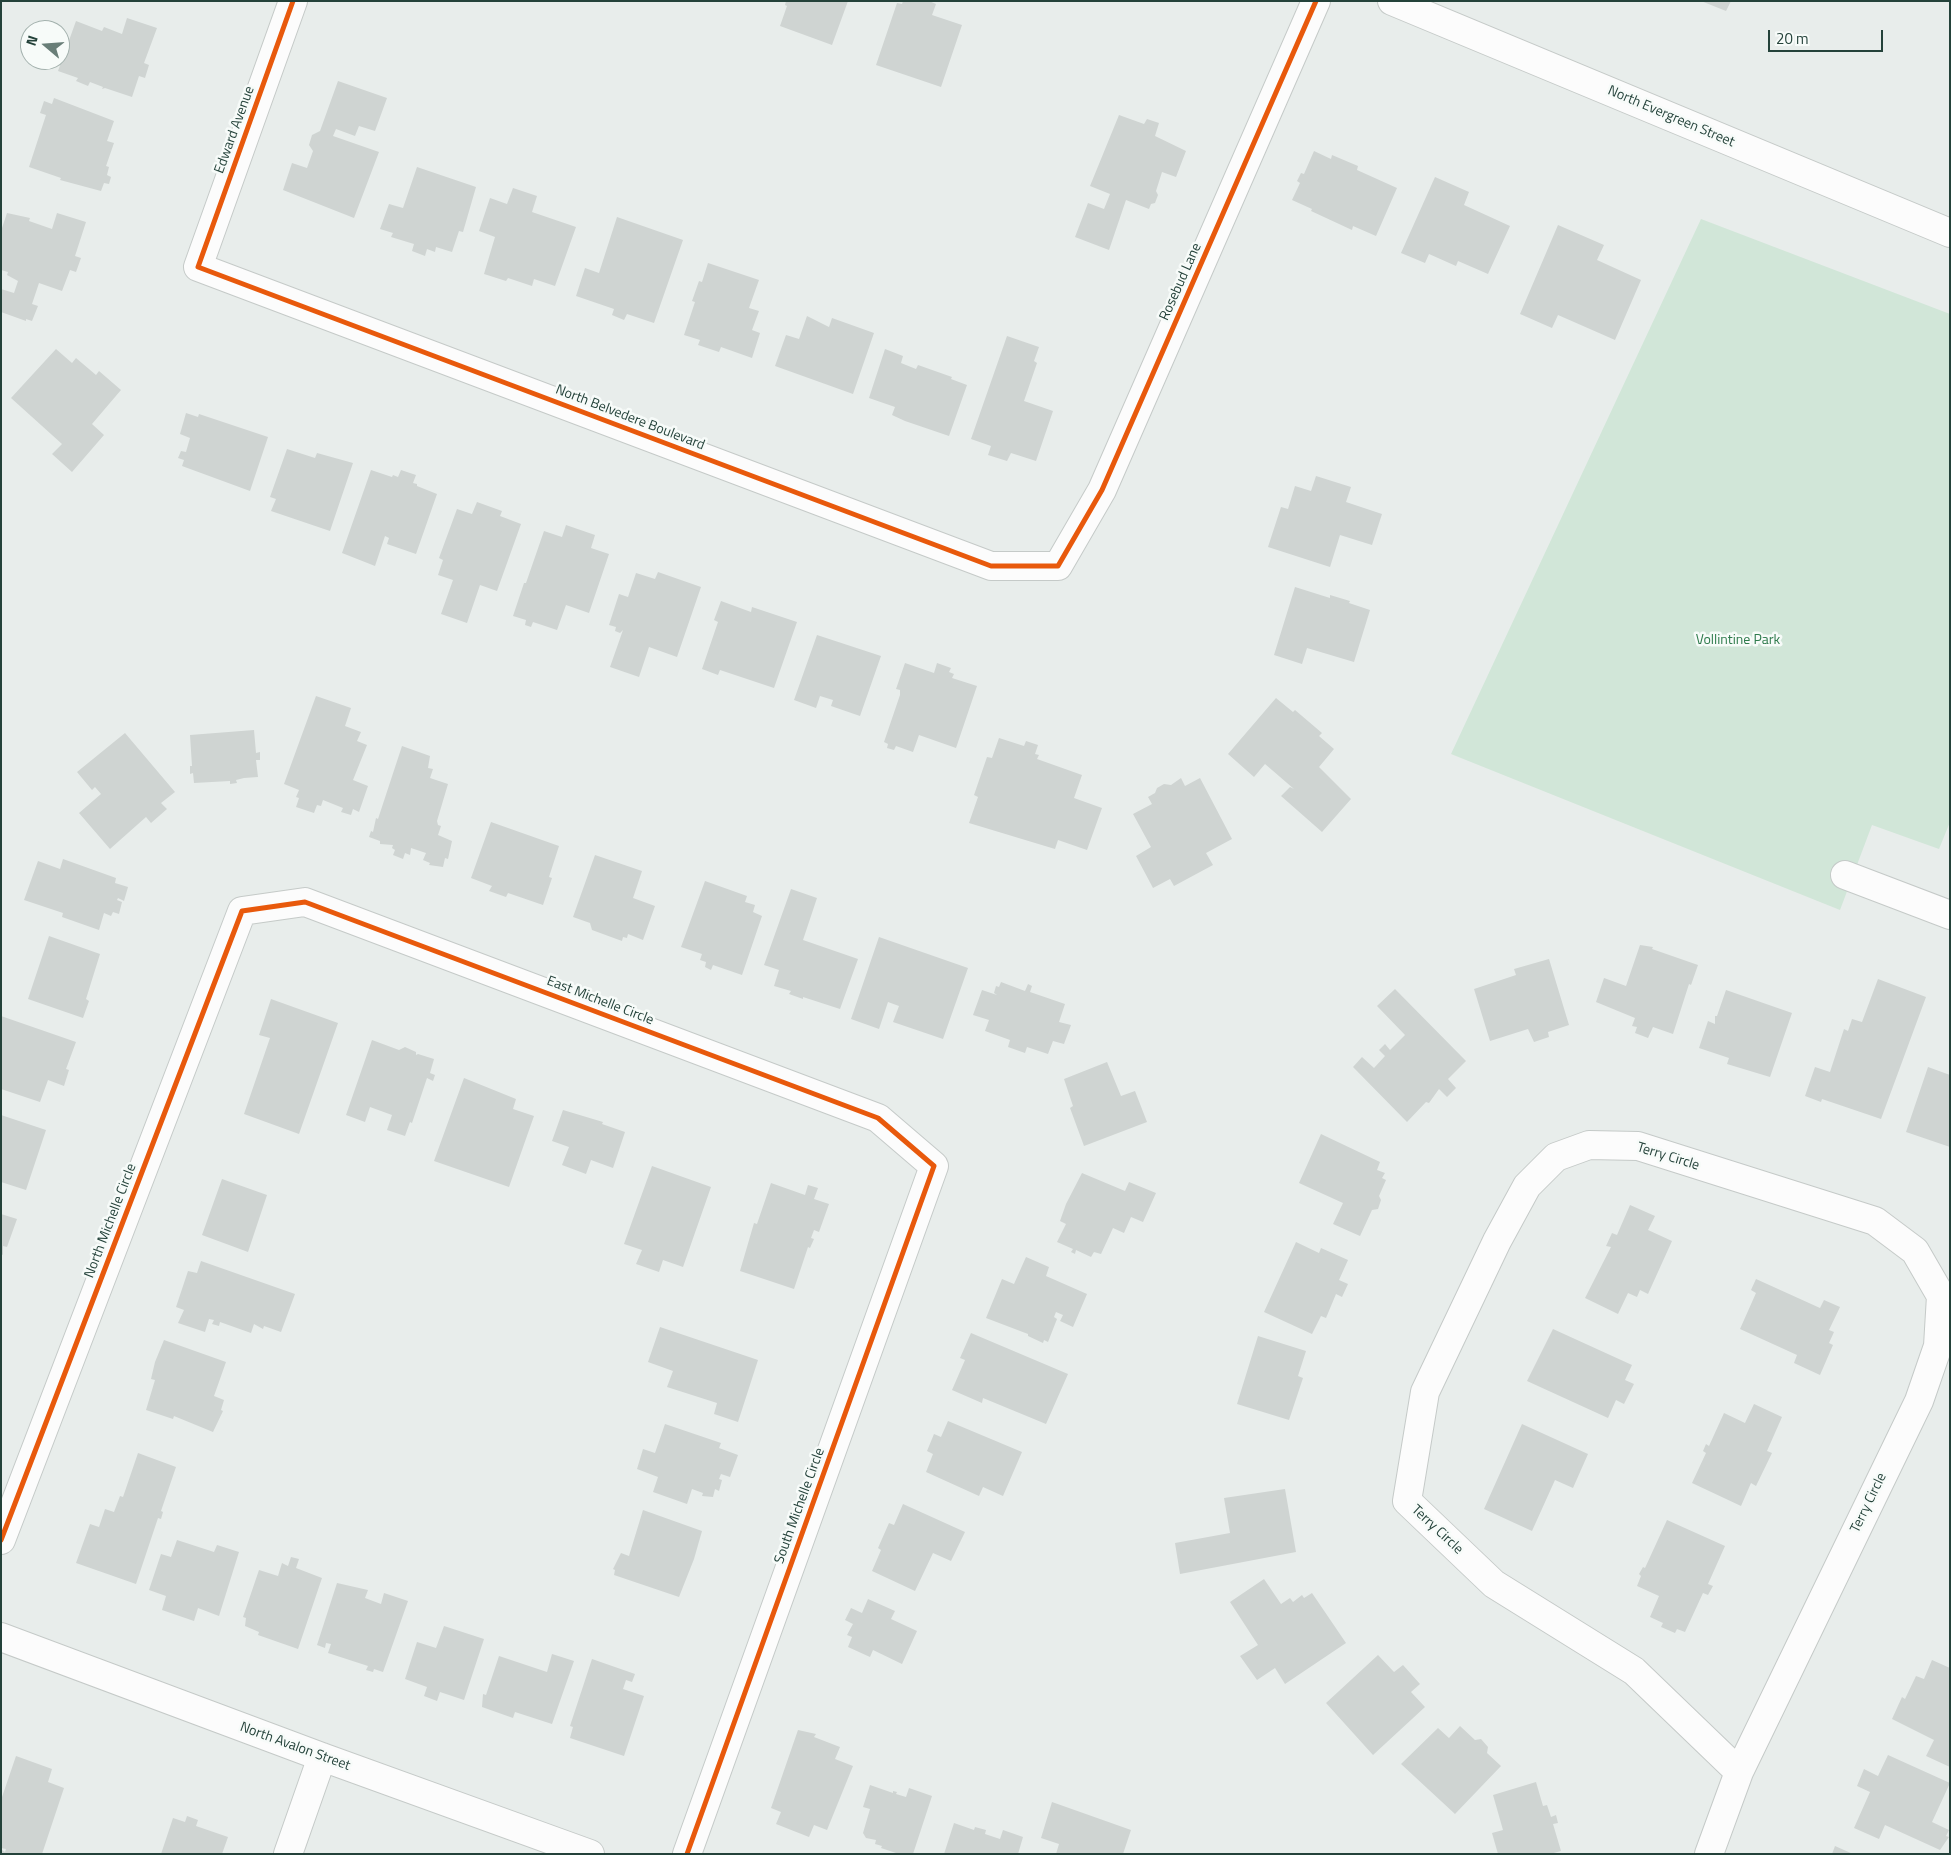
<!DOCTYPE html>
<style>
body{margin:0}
#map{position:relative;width:1951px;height:1855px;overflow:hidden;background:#e8edeb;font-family:"Titillium Web",sans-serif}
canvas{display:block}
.frame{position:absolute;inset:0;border:2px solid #24423a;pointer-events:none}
.north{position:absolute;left:20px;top:20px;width:50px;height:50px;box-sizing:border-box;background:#f7fbf9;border:1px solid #a3b1ad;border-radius:50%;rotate:288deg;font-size:14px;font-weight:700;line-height:20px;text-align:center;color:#24423a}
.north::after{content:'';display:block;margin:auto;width:18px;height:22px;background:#697e78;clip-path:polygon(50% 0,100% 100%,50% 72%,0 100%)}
.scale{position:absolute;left:1768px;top:30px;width:115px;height:22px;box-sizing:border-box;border:2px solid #24423a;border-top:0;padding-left:6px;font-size:15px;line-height:18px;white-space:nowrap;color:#24423a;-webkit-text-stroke:4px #f7fbf9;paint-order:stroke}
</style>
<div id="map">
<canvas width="1951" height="1855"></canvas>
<div class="frame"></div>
<div class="north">N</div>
<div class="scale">20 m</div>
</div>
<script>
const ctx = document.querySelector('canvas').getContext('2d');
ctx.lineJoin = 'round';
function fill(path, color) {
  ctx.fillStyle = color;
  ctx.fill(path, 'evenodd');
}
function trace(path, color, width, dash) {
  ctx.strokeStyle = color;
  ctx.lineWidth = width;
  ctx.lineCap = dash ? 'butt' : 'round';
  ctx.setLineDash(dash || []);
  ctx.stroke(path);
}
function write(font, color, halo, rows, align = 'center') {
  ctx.font = font + ' "Titillium Web",sans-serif';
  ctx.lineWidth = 5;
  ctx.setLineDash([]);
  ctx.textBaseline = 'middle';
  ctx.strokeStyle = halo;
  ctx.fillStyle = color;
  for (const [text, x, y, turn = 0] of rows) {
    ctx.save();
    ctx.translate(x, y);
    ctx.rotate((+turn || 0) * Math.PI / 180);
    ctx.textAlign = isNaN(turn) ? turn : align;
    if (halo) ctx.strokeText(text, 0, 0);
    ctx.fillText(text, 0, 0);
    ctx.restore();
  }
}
fill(new Path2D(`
 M1701 219 1950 314V822L1939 849 1872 825 1840 910 1451 754Z`), '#d1e6d8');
fill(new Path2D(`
 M786 1H848L832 45 780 26 787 6 785 5Z
 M903 1H929L936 4 932 15 962 25 941 87 876 65 897 3 902 4Z
 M1701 1H1731L1726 11Z
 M127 18 157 28 144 63 149 65 145 78 139 76 132 97 105 88 102 89 103 87 90 82 88 86 76 81 78 78 58 71 76 21 102 31 104 27 122 34Z
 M338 81 387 98 375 131 359 126 355 136 336 129 333 136 379 152 354 218 283 190 292 163 307 168 313 151 309 145 312 135 320 131Z
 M54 98 114 121 107 141 114 143 106 166 109 167 107 175 111 177 109 184 104 183 101 191 60 180 61 178 29 167 46 115 40 113 44 101 52 104Z
 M1119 115 1144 124 1147 119 1159 123 1155 136 1186 151 1176 177 1162 172 1156 191 1158 195 1155 203 1151 204 1149 209 1126 200 1109 250 1075 237 1088 203 1104 209 1110 194 1090 186Z
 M1314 151 1331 159 1332 155 1358 166 1357 170 1397 188 1376 236 1353 226 1352 230 1311 211 1312 209 1292 200 1300 183 1297 181 1301 173 1304 174Z
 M417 167 476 187 463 232 459 231 452 252 436 247 435 252 427 249 425 256 412 251 414 244 391 237 393 233 380 229 389 204 403 208Z
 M1435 177 1469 192 1464 205 1510 226 1488 274 1458 261 1456 266 1429 254 1425 263 1401 253Z
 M513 188 537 196 532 212 576 227 555 286 534 279 532 286 508 278 506 281 484 274 495 237 479 231 490 198 507 204Z
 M7 213 30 218 29 221 52 229 57 213 86 222 75 256 81 258 76 272 70 270 62 291 39 283 32 304 38 306 32 321 26 319V321L1 312V289L14 293 18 281 7 275 8 272 1 270V231Z
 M617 217 683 240 654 323 627 314 624 320 612 315 614 309 576 296 585 268 599 273Z
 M1558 225 1604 245 1597 260 1641 280 1615 340 1558 315 1552 328 1520 314Z
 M708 263 759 280 749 308 759 311 752 330 760 333 752 358 721 347 719 352 698 345 700 340 684 335 695 302 692 301 699 281 702 282Z
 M807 316 829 327 832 318 874 333 853 394 775 366 786 335 799 339Z
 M1007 336 1039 347 1034 361 1037 363 1024 401 1053 411 1036 461 1011 453 1007 461 988 455 991 446 971 439Z
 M56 349 72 363 76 358 96 375 99 371 121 390 92 424 104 435 72 472 52 454 62 444 11 398Z
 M885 349 903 356 901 363 916 369 918 365 952 377 951 379 967 385 949 436 905 421 892 415 895 407 869 398Z
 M186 413 198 417 199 414 268 437 250 491 182 466 184 460 178 458 181 451 186 452 190 438 180 434Z
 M287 449 315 458 317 453 353 463 330 531 271 511 276 499 270 497Z
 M371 470 392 477 393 475 398 477 401 470 416 475 413 483 417 484V486L437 494 416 554 387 544 389 538 385 536 375 566 342 553Z
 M1316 476 1351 487 1346 502 1382 514 1372 545 1340 535 1330 567 1268 547 1281 507 1288 509 1295 486 1311 491Z
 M477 502 502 511 500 516 521 524 497 591 480 585 467 623 441 614 453 580 438 575 443 560 439 558 457 509 472 514Z
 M566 525 595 535 591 548 609 554 589 613 566 605 557 630 533 622 531 627 525 625 526 620 513 616 524 583H526L544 531 562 537Z
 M658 572 701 587 677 657 649 647 639 677 610 667 623 630 620 633 615 631 616 627 609 625 619 594 628 597 636 573 655 579Z
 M1295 587 1330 598V595L1350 601 1349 603 1370 610 1354 662 1307 648 1302 664 1274 655Z
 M721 601 751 612 752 607 797 622 774 688 720 670 718 675 702 669 718 622 714 620Z
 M817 635 881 656 860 716 831 706 833 700 820 696 816 708 794 700Z
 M905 663 934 673 937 663 951 668 949 672 954 674 952 678 977 686 956 748 919 735 913 752 896 746 894 750 887 748 888 744 884 742 900 695V690L896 689Z
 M316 696 351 708 345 726 361 732 357 741 367 745 353 780 368 786 359 812 353 809 351 815 341 812 343 808 323 800 321 806 317 805 314 813 296 807 299 798 296 797 299 790 284 784Z
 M1276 698 1293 712 1295 710 1322 733 1319 736 1334 749 1319 767 1351 799 1322 832 1281 796 1290 787 1294 789 1265 764 1254 777 1228 754Z
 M254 730 256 753 260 752V760H256L258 777 244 778 236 780 237 783 230 784V781L194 783 193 773 190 774V766H192L190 735Z
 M125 733 175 792 161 803 167 809 151 823 146 817 110 849 79 813 101 794 95 787 92 790 77 772Z
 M999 738 1024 746 1026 741 1038 745 1035 754 1039 755 1037 759 1082 775 1074 798 1102 808 1087 850 1058 840 1055 849 969 823 978 797 974 795 987 757 992 758Z
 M402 746 430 756 428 768 433 769 430 778 448 784 437 821 438 825 441 826 438 835 452 841 448 859 445 858 443 867 429 865 430 863 423 860 426 853 411 848 410 855 405 853 403 859 393 855 395 850 392 848 393 845 380 844V841L369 837 371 831 373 832 376 818 378 819Z
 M1181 778 1185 786 1200 778 1232 839 1206 853 1213 865 1174 886 1170 879 1153 888 1136 856 1151 847 1133 814 1152 804 1148 797 1155 793 1157 788 1164 784 1171 785Z
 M491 822 559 846 549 877 552 878 543 905 508 893 506 897 489 891 492 886 471 878Z
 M595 855 642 871 633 898 655 906 643 940 628 934 627 938 623 937 622 941 592 930 590 923 573 917Z
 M63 859 116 878 115 883 128 887 124 901 118 898 117 900 122 902 119 914 113 912 111 916 104 913 99 930 62 917 63 913 24 900 38 861 60 869Z
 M705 881 747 896 745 902 755 905 753 912 762 916 742 975 713 965 711 970 705 967 706 962 700 960 702 954 681 947Z
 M791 889 817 898 803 940 858 959 840 1009 803 997V999L789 994 791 991 774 986 779 970 764 965Z
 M49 936 100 954 86 999 89 1001 83 1018 28 999Z
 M879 937 968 968 943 1039 893 1022 899 1006 888 1002 879 1029 851 1019Z
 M1640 945 1653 947 1652 949 1698 965 1691 985 1689 984 1673 1034 1653 1027 1648 1038 1635 1033 1637 1027 1632 1026 1635 1018 1596 1002 1604 978 1626 986Z
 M1549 959 1569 1025 1548 1032 1549 1037 1534 1042 1528 1029 1490 1041 1474 989 1516 975 1514 969Z
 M1878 979 1926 997 1881 1119 1822 1099 1821 1102 1805 1096 1815 1067 1830 1072 1844 1029 1848 1031 1852 1019 1862 1022Z
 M1001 982 1025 991 1028 984 1032 986 1030 992 1065 1004 1059 1022 1071 1025 1064 1044 1053 1041 1048 1054 1027 1047 1025 1053 1008 1047 1010 1040 985 1031 989 1020 973 1015 982 990 997 995 994 993 996 986 999 987Z
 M1395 989 1466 1061 1448 1079 1456 1088 1447 1097 1439 1089 1429 1103 1426 1102 1407 1122 1353 1067 1362 1057 1374 1068 1385 1056 1379 1050 1385 1044 1390 1050 1405 1035 1377 1006Z
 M1726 990 1792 1013 1770 1077 1727 1064 1729 1058 1699 1048 1708 1021 1715 1024V1016H1717Z
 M271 999 338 1023 299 1134 244 1114 270 1038 259 1035Z
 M1 1016 76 1042 66 1069 69 1070 64 1086 48 1080 40 1102 1 1089Z
 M372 1040 399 1050 405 1047 416 1052V1055L418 1054 434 1059 430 1073 435 1075 433 1081 427 1078 412 1123 410 1122 405 1136 387 1130 392 1115 370 1107 365 1122 346 1115Z
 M1107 1062 1121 1096 1135 1091 1147 1122 1084 1146 1070 1108 1073 1106 1064 1079Z
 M1928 1067 1950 1075V1147L1906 1132Z
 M464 1078 516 1099 513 1109 534 1116 509 1187 434 1161Z
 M563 1110 603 1122 602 1124 625 1132 613 1168 591 1160 586 1174 562 1165 569 1147 552 1141Z
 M1 1115 46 1130 26 1190 1 1182Z
 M1321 1134 1380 1162 1377 1170 1385 1173 1382 1178 1386 1180 1379 1196 1381 1200 1378 1209 1372 1210 1360 1236 1333 1224 1343 1203 1299 1183Z
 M652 1166 711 1187 683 1267 663 1260 659 1272 636 1264 642 1250 624 1244Z
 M1082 1173 1125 1191 1129 1182 1156 1193 1143 1222 1131 1217 1124 1233 1113 1228 1101 1254 1094 1252 1091 1257 1076 1250 1075 1254 1071 1252 1073 1249 1057 1242 1066 1224 1060 1221 1066 1204Z
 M222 1179 267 1195 248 1252 202 1235Z
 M771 1183 805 1195 808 1185 818 1188 814 1199 829 1204 819 1232 814 1230 811 1238 814 1239 810 1248 808 1247 794 1289 740 1271 754 1223 757 1224Z
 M1630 1205 1655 1216 1648 1230 1672 1241 1648 1294 1640 1290 1637 1297 1628 1293 1618 1314 1585 1298 1611 1247 1606 1246 1612 1233 1617 1235Z
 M1 1214 17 1219 7 1247 3 1246V1255L1 1254Z
 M1296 1242 1319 1253 1321 1248 1348 1260 1339 1280 1348 1284 1342 1297 1336 1294 1326 1318 1321 1316 1312 1334 1264 1312Z
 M1026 1257 1049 1267 1046 1276 1087 1294 1073 1327 1060 1321 1063 1315 1056 1312 1054 1317 1057 1319 1048 1342 1044 1340 1043 1343 1028 1336V1334L986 1318 1002 1279 1014 1284Z
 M201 1261 295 1294 281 1332 264 1326 263 1329 254 1324 251 1333 220 1322 219 1326 212 1324 214 1320 209 1319 205 1332 178 1323 184 1310 176 1307 188 1271 197 1273Z
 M1756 1279 1820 1308 1824 1300 1840 1307 1829 1330 1834 1332 1829 1343 1833 1345 1820 1375 1794 1363 1797 1355 1740 1329 1756 1293 1751 1290Z
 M660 1327 758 1360 738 1422 714 1414 717 1403 667 1387 673 1371 648 1362Z
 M1553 1329 1632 1365 1625 1380 1634 1384 1624 1404 1616 1400 1608 1418 1527 1381Z
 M971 1333 1068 1374 1046 1424 983 1398 982 1403 952 1390 965 1360 960 1358Z
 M1258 1336 1306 1351 1298 1376 1303 1378 1289 1420 1237 1404Z
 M164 1340 226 1362 214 1396 224 1400 221 1410 223 1411 213 1432 174 1416 173 1419 146 1410 155 1380 151 1379 155 1362Z
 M1754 1404 1782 1417 1767 1451 1772 1453 1756 1486 1751 1483 1741 1506 1692 1483 1706 1453 1703 1451 1706 1444 1709 1446 1724 1413 1745 1423Z
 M948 1421 1022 1452 1003 1496 983 1487 979 1496 926 1472 933 1454 927 1451 934 1434 941 1437Z
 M665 1424 721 1443 719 1448 738 1455 730 1477 721 1474 719 1479 722 1480 719 1491 715 1489 713 1497 702 1496 703 1493 692 1489 687 1504 653 1492 658 1477 637 1469 643 1449 655 1453Z
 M1522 1424 1588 1454 1573 1488 1555 1480 1532 1531 1484 1509Z
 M138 1453 176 1467 161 1511 163 1512 161 1519 158 1518 136 1584 76 1563 90 1524 99 1527 105 1509 114 1512 120 1496 123 1497Z
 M1285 1489 1296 1552 1180 1574 1175 1543 1230 1533 1224 1498Z
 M903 1504 965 1532 951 1561 933 1553 915 1591 872 1571 881 1550 878 1548 889 1523 894 1525Z
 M643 1510 702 1531 694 1559 679 1597 614 1575 615 1570 613 1569 621 1553 629 1556Z
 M1667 1520 1725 1546 1708 1584 1713 1586 1708 1595 1703 1593 1685 1632 1677 1629 1675 1633 1661 1627 1663 1623 1650 1617 1659 1596 1637 1586 1641 1576 1639 1574 1643 1567 1645 1568Z
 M177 1540 214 1552 217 1545 239 1552 219 1616 198 1608 194 1621 162 1610 166 1596 149 1590 161 1554 171 1557Z
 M291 1557 299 1559 296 1568 322 1578 298 1649 258 1635 259 1632 245 1626 246 1618 243 1617 259 1570 278 1576 282 1563 288 1566Z
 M1264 1579 1281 1604 1290 1598 1293 1602 1302 1595 1304 1598 1312 1593 1346 1643 1285 1684 1275 1668 1257 1680 1240 1656 1258 1645 1230 1602Z
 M337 1583 368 1590 365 1598 381 1604 384 1593 408 1601 383 1672 374 1669 373 1672 366 1670 368 1666 328 1653 331 1644 326 1643 325 1648 317 1645Z
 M868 1599 895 1611 891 1619 917 1631 902 1664 873 1650 870 1657 848 1647 852 1637 847 1635 853 1624 845 1620 851 1608 862 1613Z
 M444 1626 484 1639 464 1700 440 1692 437 1701 424 1696 427 1687 405 1679 417 1642 436 1648Z
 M552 1654 574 1661 552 1724 515 1712 513 1718 482 1707 483 1694 486 1695 499 1656 547 1672Z
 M1378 1655 1394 1672 1403 1665 1420 1684 1411 1692 1425 1707 1373 1755 1326 1703Z
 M592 1659 635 1674 632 1682 626 1680 623 1689 644 1696 624 1756 570 1738 573 1727 570 1726Z
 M1932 1660 1950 1668V1767L1926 1756 1934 1740 1892 1719 1902 1697 1905 1699 1916 1676 1924 1679Z
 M1460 1726 1475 1740 1481 1739 1488 1747 1487 1753 1501 1766 1455 1814 1401 1764 1438 1728 1449 1738Z
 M798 1730 816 1734 814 1737 840 1747 835 1759 853 1766 827 1830 814 1825 809 1837 776 1824 781 1812 771 1808Z
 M1888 1755 1950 1783 1932 1822 1949 1830 1946 1836 1949 1837 1940 1850 1885 1825 1879 1839 1854 1828 1870 1792 1857 1786 1864 1769 1878 1776Z
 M16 1756 52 1769 48 1782 64 1788 42 1854H1L2 1850 5 1852 6 1849 1 1848V1800Z
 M1536 1782 1543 1806 1547 1805 1551 1817 1556 1815 1558 1823 1553 1824 1561 1851 1550 1854H1498L1492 1833 1503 1830 1493 1795Z
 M870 1785 893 1793V1791L897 1792 896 1794 906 1797 909 1788 932 1796 913 1854H899L881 1848 882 1846 875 1844 876 1840 866 1838 863 1833 870 1809 863 1807Z
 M1052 1802 1131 1830 1123 1854H1056L1059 1844 1041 1838Z
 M187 1816 198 1820 196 1826 228 1837 222 1854H161L173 1818 185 1822Z
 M954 1823 974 1830 975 1827 986 1830 985 1834 1000 1839 1003 1830 1023 1837 1018 1854H944Z
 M1835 1846 1853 1854H1832Z`), '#cfd4d2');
const minor = new Path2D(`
 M293 1 198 267 991 566H1058L1102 490 1316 1
 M1392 1 1950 233
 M1845 875 1950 915
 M1589 1145 1638 1146 1875 1221 1915 1251 1941 1296 1938 1346 1919 1401 1739 1772 1634 1671 1494 1584 1407 1501 1425 1392 1497 1241 1527 1186 1556 1157Z
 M1 1540 242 911 305 902 878 1118 934 1166 687 1854
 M1 1637 322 1757 590 1854
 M288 1854 322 1757
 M1709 1854 1739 1772`);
trace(minor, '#c5cac8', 30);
trace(minor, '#fcfcfc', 28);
trace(new Path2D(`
 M293 1 198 267 991 566H1058L1102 490 1316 1
 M1 1540 242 911 305 902 878 1118 934 1166 687 1854`), '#e8590c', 5);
write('14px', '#24423a', '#f7fbf9', [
 ["North Evergreen Street",1671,117,23],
 ["Edward Avenue",235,130,-70],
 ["Rosebud Lane",1181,282,-66],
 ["North Belvedere Boulevard",630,418,21],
 ["East Michelle Circle",600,1001,21],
 ["Terry Circle",1668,1157,17],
 ["North Michelle Circle",111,1221,-69],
 ["Terry Circle",1869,1503,-64],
 ["South Michelle Circle",800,1506,-70],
 ["Terry Circle",1437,1530,43],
 ["North Avalon Street",295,1747,20]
]);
write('14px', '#2d7a4b', '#f7fbf9', [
 ["Vollintine Park",1738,641]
]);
</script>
